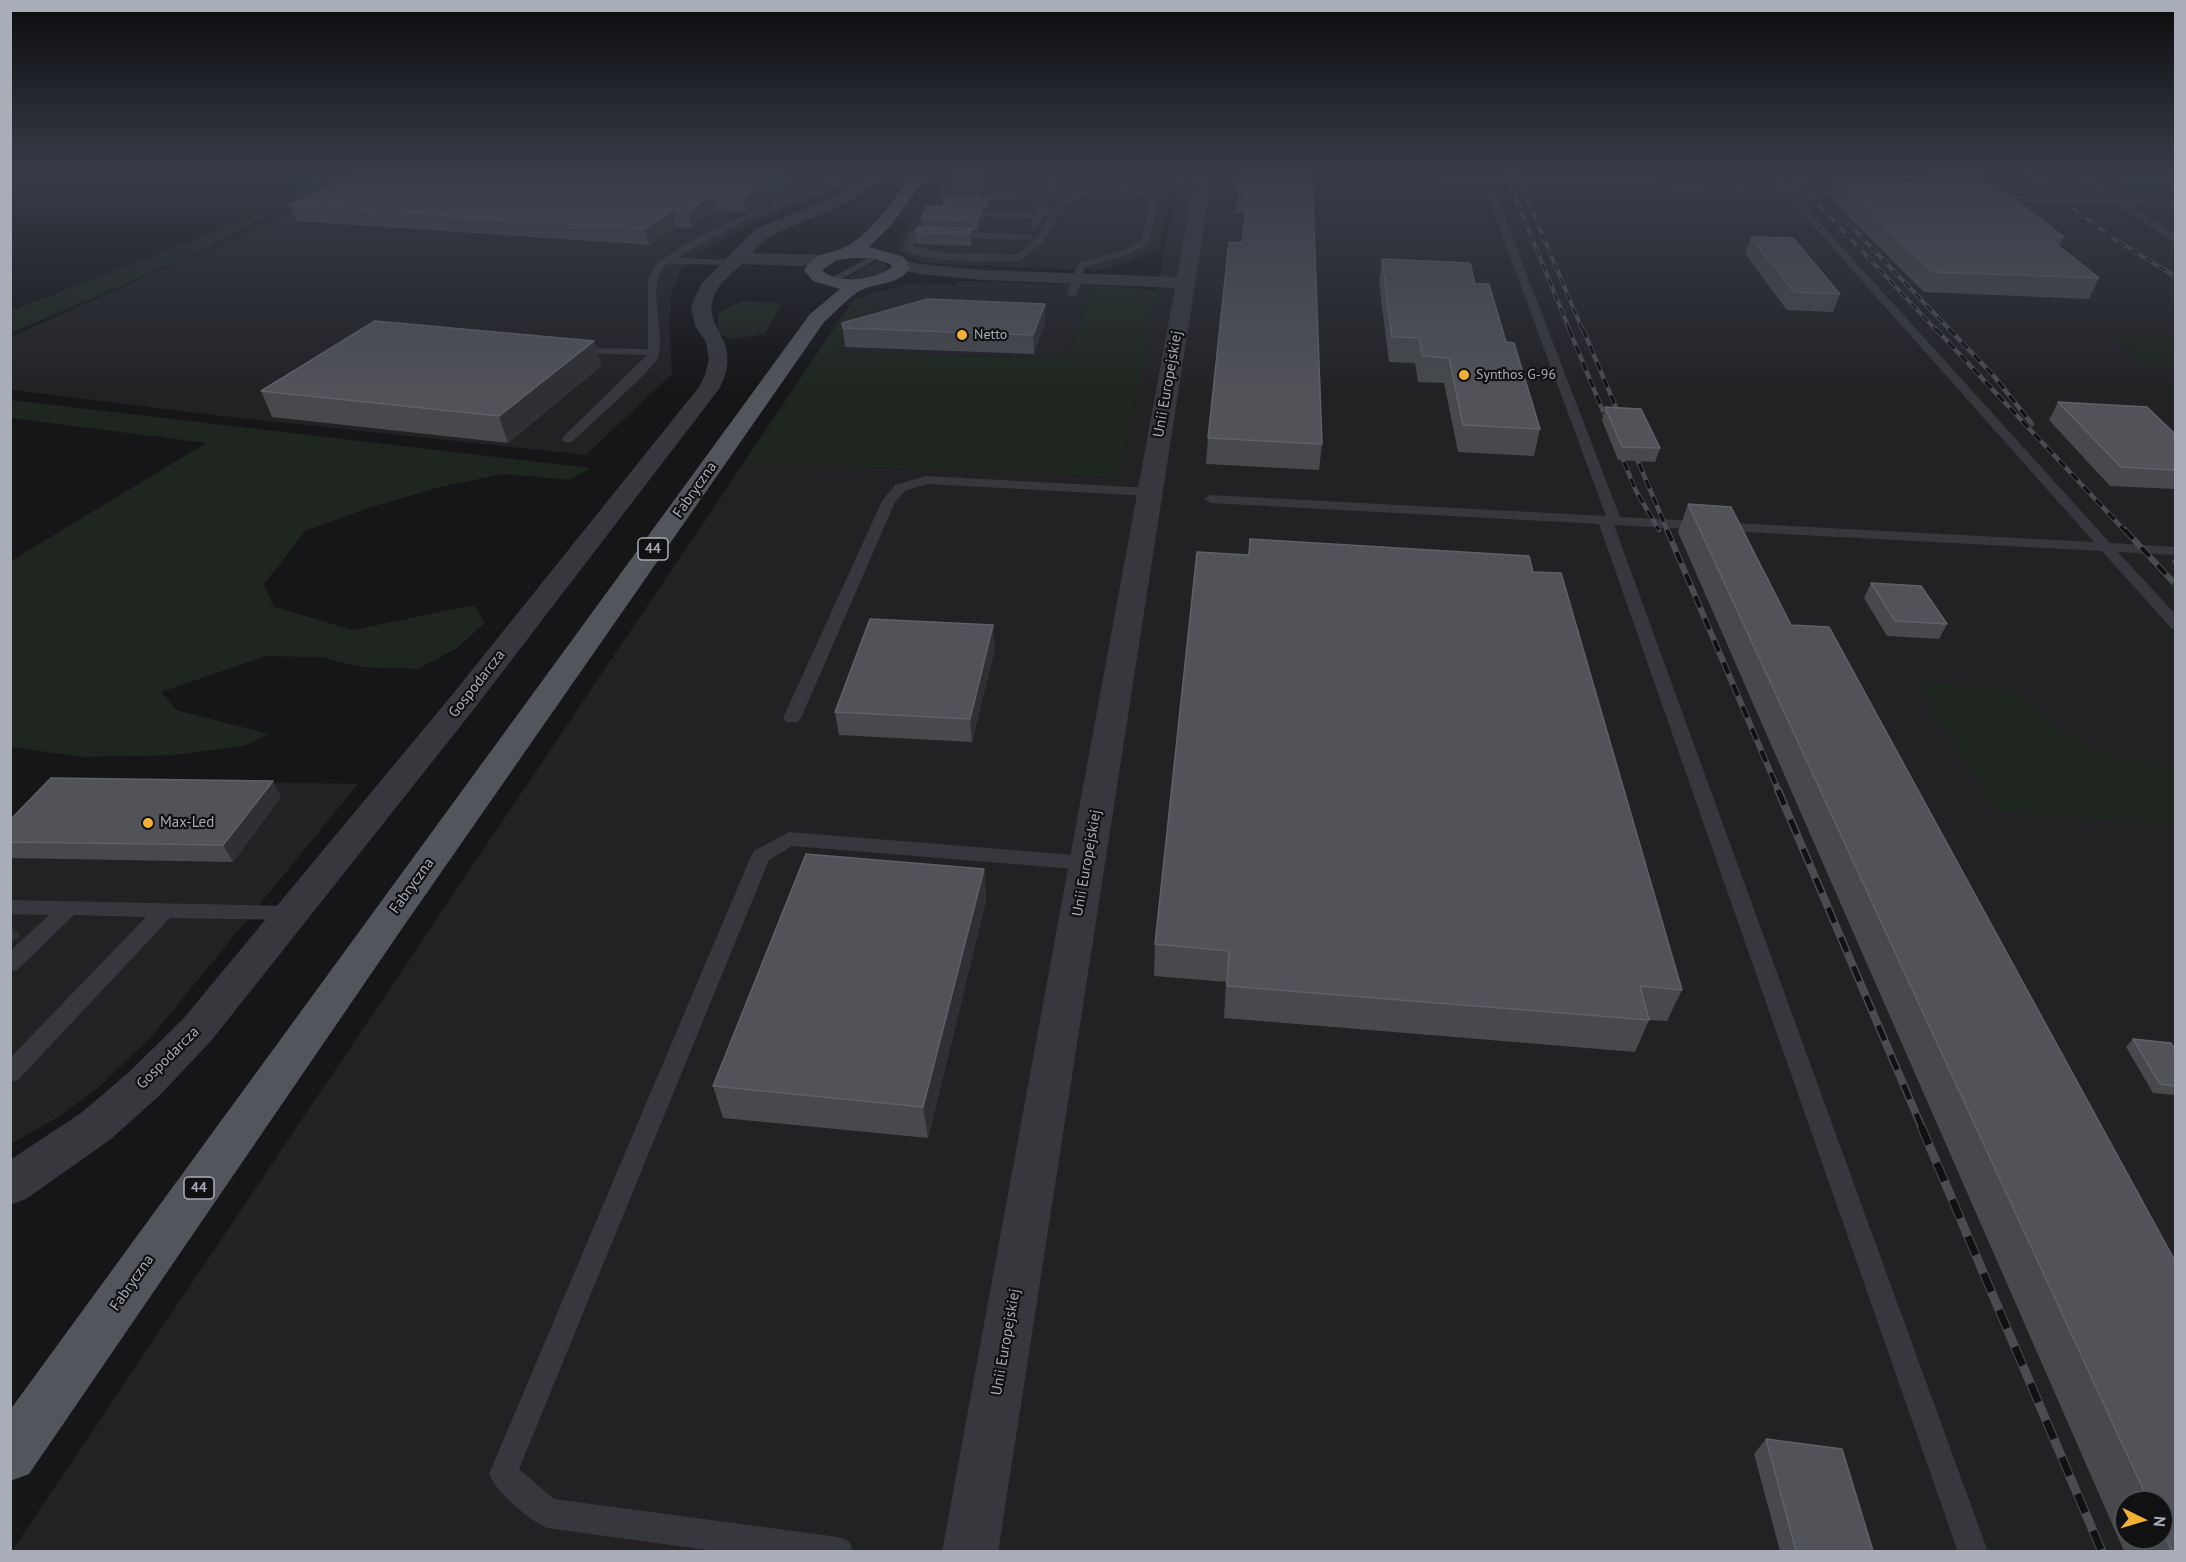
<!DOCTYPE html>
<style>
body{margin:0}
#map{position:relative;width:2186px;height:1562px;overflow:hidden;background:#161618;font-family:"PT Sans",sans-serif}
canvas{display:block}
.frame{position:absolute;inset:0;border:12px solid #a8adb8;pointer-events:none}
.north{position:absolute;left:2114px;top:1490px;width:60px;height:60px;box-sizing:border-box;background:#111113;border:2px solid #4d4f55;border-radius:50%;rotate:95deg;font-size:16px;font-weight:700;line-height:24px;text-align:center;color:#a8adb8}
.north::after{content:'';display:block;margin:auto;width:21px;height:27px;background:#f2b134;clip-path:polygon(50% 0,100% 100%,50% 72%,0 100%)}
</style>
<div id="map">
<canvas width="2186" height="1562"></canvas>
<div class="frame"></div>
<div class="north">N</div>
</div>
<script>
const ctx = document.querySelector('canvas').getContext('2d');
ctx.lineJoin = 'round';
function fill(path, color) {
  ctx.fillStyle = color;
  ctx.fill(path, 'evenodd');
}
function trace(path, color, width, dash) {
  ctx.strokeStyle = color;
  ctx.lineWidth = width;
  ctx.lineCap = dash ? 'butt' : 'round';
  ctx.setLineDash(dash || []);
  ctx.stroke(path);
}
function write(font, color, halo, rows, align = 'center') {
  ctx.font = font + ' "PT Sans",sans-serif';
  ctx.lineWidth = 4.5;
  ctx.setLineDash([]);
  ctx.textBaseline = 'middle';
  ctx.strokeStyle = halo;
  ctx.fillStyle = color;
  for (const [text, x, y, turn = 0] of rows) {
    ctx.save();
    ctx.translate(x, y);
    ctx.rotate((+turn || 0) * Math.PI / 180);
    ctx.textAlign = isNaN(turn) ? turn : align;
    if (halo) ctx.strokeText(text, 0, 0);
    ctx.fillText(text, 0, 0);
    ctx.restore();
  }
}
fill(new Path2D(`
 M361 175H856L851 181 828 195 751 223 697 255 681 271 672 293 669 324 672 374 586 455 222 416 11 390 10 337 275 220Z
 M947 175H1176L1159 250 1105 270 942 264 921 262 897 249 901 237 922 207 935 195Z
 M1179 175H2175V1551L11 1552 744 462 1120 477ZM2126 1502H2162V1538H2126Z
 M959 281 1090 285 1067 359 839 351 877 292 912 284 955 285Z
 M55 779 358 784 152 1036 96 1090 58 1117 11 1144 10 818Z`), '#222225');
fill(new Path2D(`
 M324 175H355L317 197 254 223 204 250 11 333V311L286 204 289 192Z
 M879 260 887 266 884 272 868 278 846 279Z
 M1090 285 1142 288 1157 291 1120 477 744 462 854 299 877 292 839 351 1067 359Z
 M742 301 782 303 765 334 731 339 717 332 719 312Z
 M2110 334 2175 338V369L2141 361Z
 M11 400 590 468 570 480 503 474 440 487 371 507 305 531 264 584 274 607 353 630 474 605 485 623 457 648 418 669 360 667 320 657 266 656 161 692 176 710 269 734 244 746 173 755 82 757 11 747V561L206 443 11 418Z
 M1914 681 2011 691 2094 751 2175 768V826L1996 810Z`), '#1e261f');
fill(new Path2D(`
 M842 175H851L831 190 749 219 676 258 732 260 735 261V265L667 264C644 283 667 331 658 357 654 369 586 428 572 442H564L562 439 564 436 647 355 572 353 568 352V348L648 349V279L656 264 684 245 731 221 813 191Z
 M1051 175H1059L1044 212C1055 210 1061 200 1072 195 1096 184 1138 180 1159 198L1149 244 1127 255 1085 267 1076 297 1067 295 1078 263 1121 251 1142 241 1150 199C1125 187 1085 188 1064 208L1068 211 1059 215 1044 241 1020 261C992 260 924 265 903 248L909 233 914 230 1031 235 1033 237 1028 240 917 236 913 246 946 253 1017 255 1037 237 1048 217 1042 218 1037 228 1034 229 1029 226 1033 218 960 216 956 213 960 210 1035 213 1040 201 945 199 941 196 945 193 1042 195Z
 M1302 175 1481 178 1480 175H1488L1490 178 1779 188 1768 175H1777L1788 188 1862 191V195L1859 196 1793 193 2110 543 2176 547V555L2118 552 2176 615V630L2171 628 2102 551 1614 525 1988 1552H1958L1599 524 1211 503 1204 499 1211 495 1606 516 1483 183 1306 178ZM1492 184 1784 193 2094 542 1620 517Z
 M2075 175H2085L2122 200 2176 201V207L2130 205 2176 235V243L2117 205 1991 201 1987 198 1991 195 2109 199Z
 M878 252 886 254 833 284 824 282Z
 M926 476 1150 488 1157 492 1150 496 927 484 905 491 895 502 801 718 798 722H786L783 718 882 501 895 485Z
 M789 832 1087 856 1094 858 1097 863 1094 868 1087 870 792 846 769 860 519 1469 554 1499 838 1537 849 1541 853 1552H722L547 1528C529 1520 496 1492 489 1474L751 856 754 851Z
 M10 900 291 906 298 908 301 913 298 918 291 920 170 918 18 1080 10 1082V1058L146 917 74 915 17 970 10 972V951L49 915 10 914Z`), '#37383d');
fill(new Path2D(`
 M866 175H883L855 199 768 237 752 253 825 255 831 256 834 260 831 264 798 266 742 264C734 272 721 281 716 292 697 329 747 338 719 389L474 709 211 1041 159 1096 111 1139 26 1199 10 1205V1160L81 1113 129 1072 183 1019 452 695 699 387 705 375 709 359 706 342 695 326 691 307 701 284 756 229 843 193Z
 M1196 175H1212L998 1552H942L1175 288 984 280 919 274 894 268 891 264 894 260 900 259 919 264 984 270 1177 277Z`), '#37383d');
fill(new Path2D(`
 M911 175H927L893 223 869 247 904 257 910 268C898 285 881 282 864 289 852 293 834 314 824 322L401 930 29 1474 10 1481V1410L810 314 840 289 813 281 804 270C819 248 834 256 852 243 877 226 894 199 911 175ZM852 258H873L890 264 892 267C876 280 837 285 822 270L837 260Z`), '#53555c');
const railFar4 = new Path2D(`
 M1506 175 1570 331
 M1517 175 1583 331
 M1791 175 1937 331
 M2028 175 2113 238 2176 277
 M1849 224 1951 331`);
const railFar3 = new Path2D(`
 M1569 329 1636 491 1659 530
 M1583 329 1622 422
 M1936 329 2126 532
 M1949 329 1993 375 2032 424
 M1632 447 1668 532`);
const railFar2 = new Path2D(`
 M1667 530 1779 792
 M2125 530 2176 585`);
const railFar1 = new Path2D(`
 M1778 790 1922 1128`);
const rail = new Path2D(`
 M1921 1126 2102 1552`);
trace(railFar4, '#4a4c52', 4);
trace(railFar3, '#4a4c52', 4.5);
trace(railFar2, '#4a4c52', 6);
trace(railFar1, '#4a4c52', 8);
trace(rail, '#4a4c52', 9);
trace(railFar4, '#111113', 2, [8]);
trace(railFar3, '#111113', 3, [9]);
trace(railFar2, '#111113', 4, [12]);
trace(railFar1, '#111113', 5, [16]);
trace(rail, '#111113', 7, [20]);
fill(new Path2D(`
 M802 175 756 209 747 213 716 210 691 228 676 227 649 245 296 221 290 205Z
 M1312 175 1322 444 1319 470 1206 464 1208 438 1242 243 1246 213H1236L1238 192Z
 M1904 175H1980L1982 177 1979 185 2064 237 2059 247 2099 278 2089 299 1924 292 1832 200 1839 182 1914 183Z
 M2114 175H2175V186L2129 184Z
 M989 179 983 191H953L952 180Z
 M977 196V199L989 205 987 209 964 208 982 209 983 219 978 230H972L973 240 971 246 916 244 915 232 922 227 921 218 943 207V202Z
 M1751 237 1840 294 1833 312 1787 310 1745 254Z
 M1382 259 1475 284 1506 342 1540 429 1534 456 1458 452 1444 383 1418 382 1415 363 1389 362 1379 282Z
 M1045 322 1034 354 845 347 842 323Z
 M594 341 601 366 508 443 272 417 261 391Z
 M2058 402 2175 434V489L2110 486 2049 420Z
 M1605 407 1660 448 1655 462 1618 460 1602 420Z
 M1688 504 1731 507 1791 625 1829 627 2175 1261V1551H2124L1678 532ZM2126 1502H2162V1538H2126Z
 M1250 539 1533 572 1682 990 1667 1021 1649 1020 1635 1052 1224 1018 1226 982 1154 976 1155 944 1248 555Z
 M2175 557V565L2172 562Z
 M1871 583 1947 624 1939 639 1887 636 1864 598Z
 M995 648 972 742 839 735 835 712Z
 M281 797 233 862 10 858V820Z
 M984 869 986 900 928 1138 723 1118 713 1086Z
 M2133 1039 2175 1050V1095L2153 1093 2126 1047Z
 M1766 1439 1873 1551H1780L1754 1454Z`), '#47494d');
fill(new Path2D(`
 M779 175H802L756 209 747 213 744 197Z
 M985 175H989V179L983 191 982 181Z
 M713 194 716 210 691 228 688 212Z
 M982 209 983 219 978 230 977 220Z
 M673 210 676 227 649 245 645 229Z
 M972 229 973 240 971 246 970 234Z
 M1045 304V322L1034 354 1033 335Z
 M594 341 601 366 508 443 499 416Z
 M993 625 995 648 972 742 970 719Z
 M273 781 281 797 233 862 223 845Z
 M984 869 986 900 928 1138 923 1107Z
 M10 924 20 936 10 945Z`), '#2f3033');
const building = new Path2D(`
 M354 175H779L753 194 744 197 713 194 688 212 673 210 645 229 290 205Z
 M956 175H985L982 181 952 180Z
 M1239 175H1312L1322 444 1208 438 1229 242 1242 243 1248 193 1238 192Z
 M1928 175H1980L1982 177 1929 175Z
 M1839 182 1996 185 2064 237 2046 236 2099 278 1932 272Z
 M946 196H977L976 199H989L987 203 943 202Z
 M928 206 982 209 977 220 921 218Z
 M918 227 972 229 970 234 915 232Z
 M1751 237 1793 238 1840 294 1794 292Z
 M1382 259 1470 263 1475 284H1489L1506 342 1514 343 1540 429 1463 425 1449 358 1422 356 1419 338 1392 337Z
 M928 299 1045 304 1033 335 843 328 842 323Z
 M375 321 594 341 499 416 261 391Z
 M2058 402 2147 407 2175 434V470L2121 467Z
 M1605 407 1641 409 1660 448 1622 447Z
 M1688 504 1731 507 1791 625 1829 627 2175 1261V1551H2172L2162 1530V1502H2149Z
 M1250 539 1529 556 1533 572 1561 573 1682 990 1640 986 1649 1020 1227 986 1229 951 1155 944 1197 552 1249 555Z
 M1871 583 1921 586 1947 624 1895 621Z
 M870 619 993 625 970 719 835 712Z
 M51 778 273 781 223 845 10 842V820Z
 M806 854 984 869 923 1107 713 1086Z
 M2133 1039 2171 1043 2175 1050V1086L2160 1084Z
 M1766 1439 1842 1449 1873 1551H1796Z`);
fill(building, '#525359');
trace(building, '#5f6168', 1.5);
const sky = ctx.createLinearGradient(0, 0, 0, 394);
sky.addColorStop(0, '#0c0c0d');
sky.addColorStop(0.44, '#363c48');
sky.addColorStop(1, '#363c4800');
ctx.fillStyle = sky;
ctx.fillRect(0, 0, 2186, 394);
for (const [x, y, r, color] of [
 [962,335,6,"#f2b134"],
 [1464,375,6,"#f2b134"],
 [148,823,6,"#f2b134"]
]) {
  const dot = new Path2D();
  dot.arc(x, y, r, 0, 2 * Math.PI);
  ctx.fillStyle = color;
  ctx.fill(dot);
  trace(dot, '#111113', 2);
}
write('14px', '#a8adb8', '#111113', [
 ["Netto",974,335],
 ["Synthos G-96",1476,375]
], 'left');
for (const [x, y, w] of [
 [653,549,30],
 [199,1188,30]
]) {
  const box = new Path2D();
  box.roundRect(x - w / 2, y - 11, w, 22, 4.5);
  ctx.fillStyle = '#111113';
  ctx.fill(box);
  trace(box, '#a8adb8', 1.5);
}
write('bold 14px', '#a8adb8', null, [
 ["44",653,549],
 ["44",199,1188]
]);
write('15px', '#a8adb8', '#111113', [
 ["Unii Europejskiej",1168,384,-80],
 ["Fabryczna",695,490,-55],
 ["Gospodarcza",477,684,-52],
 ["Unii Europejskiej",1087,863,-80],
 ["Fabryczna",412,886,-54],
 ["Gospodarcza",168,1058,-45],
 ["Fabryczna",132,1283,-55],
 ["Unii Europejskiej",1006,1342,-80]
]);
write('15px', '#a8adb8', '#111113', [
 ["Max-Led",160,823]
], 'left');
</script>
